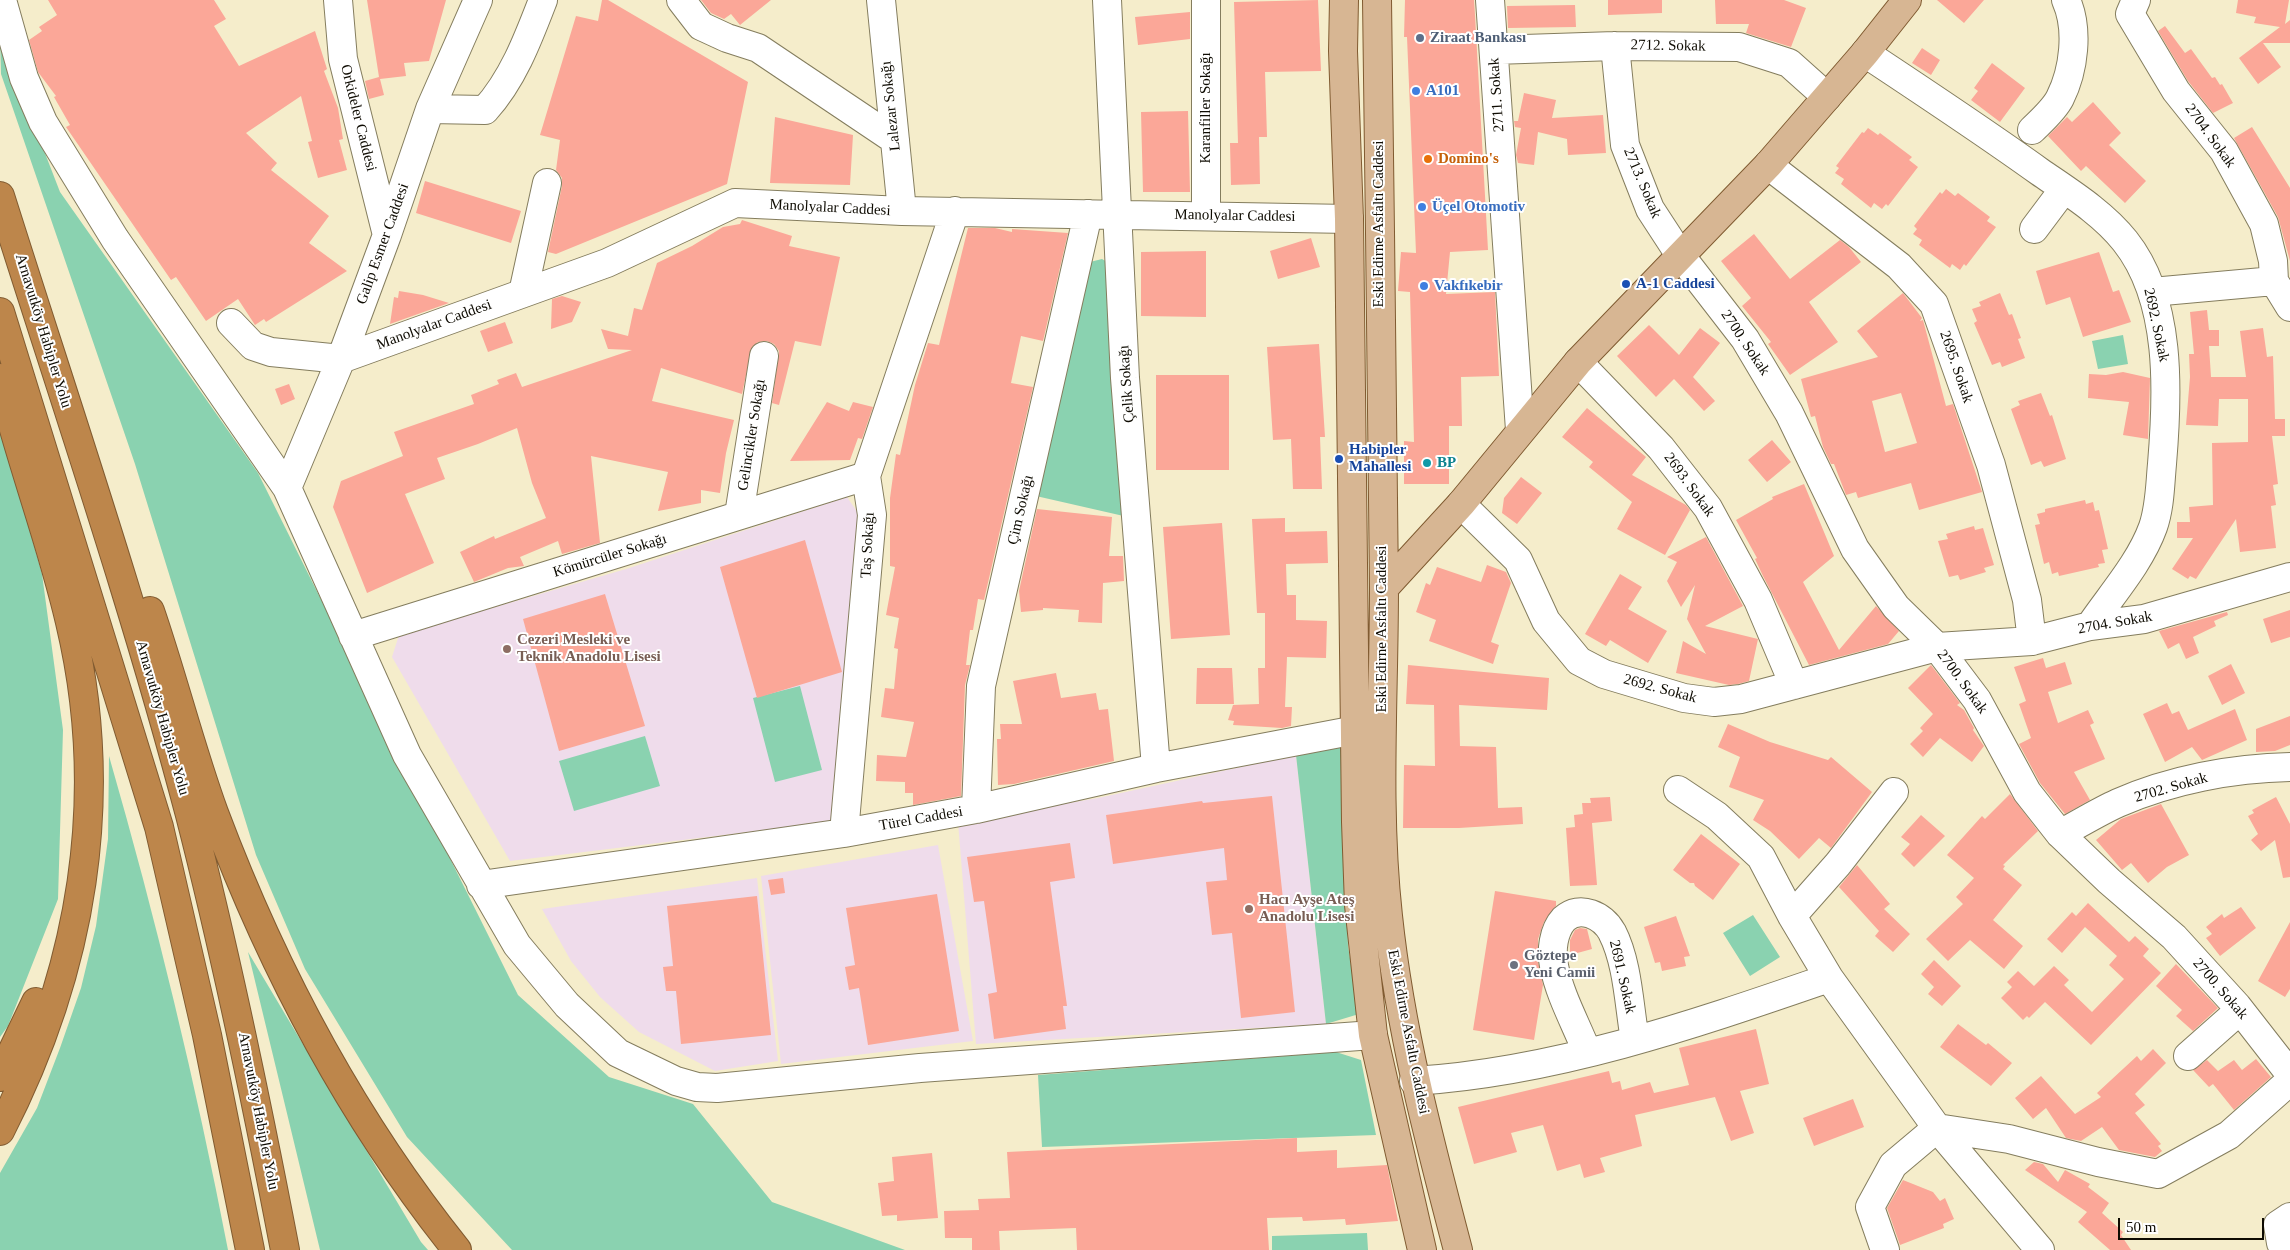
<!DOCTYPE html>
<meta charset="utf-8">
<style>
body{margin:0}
#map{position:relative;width:2290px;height:1250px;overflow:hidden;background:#f5edcb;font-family:Georgia,serif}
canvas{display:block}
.scale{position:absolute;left:2118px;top:1218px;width:146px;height:22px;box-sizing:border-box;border:2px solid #0e0b02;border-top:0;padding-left:6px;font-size:15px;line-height:18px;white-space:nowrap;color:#0e0b02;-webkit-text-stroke:4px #fff;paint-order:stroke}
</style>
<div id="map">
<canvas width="2290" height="1250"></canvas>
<div class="scale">50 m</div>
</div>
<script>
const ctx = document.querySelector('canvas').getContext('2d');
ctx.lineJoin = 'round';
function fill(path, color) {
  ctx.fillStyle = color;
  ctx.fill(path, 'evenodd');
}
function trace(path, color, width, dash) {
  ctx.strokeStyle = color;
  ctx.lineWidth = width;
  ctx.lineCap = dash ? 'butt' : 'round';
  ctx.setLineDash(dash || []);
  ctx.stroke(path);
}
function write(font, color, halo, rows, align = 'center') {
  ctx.font = font + ' Georgia,serif';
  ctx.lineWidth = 4;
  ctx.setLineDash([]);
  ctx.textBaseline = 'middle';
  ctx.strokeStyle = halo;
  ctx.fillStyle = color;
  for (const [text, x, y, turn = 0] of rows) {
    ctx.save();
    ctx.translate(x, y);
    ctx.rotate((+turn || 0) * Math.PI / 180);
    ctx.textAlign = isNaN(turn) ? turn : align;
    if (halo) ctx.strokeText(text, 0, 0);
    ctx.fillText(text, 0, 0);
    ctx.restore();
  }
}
fill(new Path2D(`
 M847 497 860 516 839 821 510 861 392 657 399 635 626 569Z
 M1296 755 1326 1024 976 1044 958 822 1098 798Z
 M938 845 973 1041 781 1064 761 876Z
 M757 878 778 1061 715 1071 639 1032 600 997 571 961 542 909Z`), '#efdceb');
fill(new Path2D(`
 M0 37 60 192 258 473 518 995 609 1077 693 1104 772 1202 905 1250H512L407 1137 305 969 256 855 135 464 1 74Z
 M1102 259 1107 262 1128 517 1036 496 1090 262Z
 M2123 335 2128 364 2098 369 2092 341Z
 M0 425 42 574 63 730 58 899 8 1026 0 1037Z
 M800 686 822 770 775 782 753 698Z
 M645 736 660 786 574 811 559 761Z
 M1342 743 1348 946 1359 1014 1326 1024 1296 755Z
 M109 756C156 919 196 1084 228 1250H0V1173L37 1108 60 1048 81 988 96 926 108 839Z
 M1753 915 1780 957 1750 976 1723 933Z
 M248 952 421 1242 428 1250H320Z
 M1336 1052 1361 1060 1376 1135 1042 1147 1038 1075Z
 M1367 1233 1368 1250H1272V1236Z`), '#8ad2b0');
fill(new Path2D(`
 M48 0H214L226 19 214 26 239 66 315 31 327 69 324 71 338 108 343 139 339 140 347 170 318 178 308 142 312 141 301 96 246 133 277 163 271 170 329 216 309 243 347 271 266 322 264 319 255 325 238 299 206 321 176 277 171 280 66 127 70 125 54 97 56 96 38 72 29 40 42 31 39 27 57 15Z
 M367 0H446L429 61 404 63 406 76 380 79 384 95 369 99 365 81 379 77Z
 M602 0H608L748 82 727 184 556 254 548 252 562 186V178L556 170 560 140 540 135 576 16 598 21Z
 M701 0H771L740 25 731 14 724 19 711 13Z
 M1318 0 1321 71 1265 72 1267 137H1259L1260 184 1231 185 1230 143H1238L1234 2Z
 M1405 0H1474L1475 15 1488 250 1450 252 1446 294 1495 292 1499 376 1461 377 1462 426H1449V484H1404V441L1414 442 1410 292 1398 291 1401 252 1416 253 1407 37H1404Z
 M1608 0H1662V13L1608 15Z
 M1715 0H1784L1806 8 1791 47 1746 33 1749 24H1716Z
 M1937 0H1984L1964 23Z
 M2238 0H2289L2285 24 2290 20V43H2263L2281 67 2258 84 2239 58 2280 27 2254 23 2256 17 2236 13Z
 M1575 5 1576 27 1508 28 1507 6Z
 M1190 12V39L1138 45 1135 17Z
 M2165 26 2185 53 2191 49 2212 78 2215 77 2220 85 2222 84 2233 103 2213 113 2188 81 2158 31Z
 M1922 48 1940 60 1931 75 1912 63Z
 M1992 63 2025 88 2000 122 1971 100 1978 91 1974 88Z
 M1524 93 1556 100 1552 118 1603 115 1606 153 1568 155 1567 139 1538 132 1534 165 1518 163 1516 155 1521 128 1515 127 1514 121H1518Z
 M2093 102 2121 133 2109 145 2146 181 2125 203 2086 166 2081 171 2048 136 2067 117 2072 122Z
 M1188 111 1190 192H1143L1141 112Z
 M775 117 853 135 850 185 770 183Z
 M2252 127 2290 188V261L2278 217 2234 138Z
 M1868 128 1878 135 1880 133 1912 157 1909 160 1918 167 1888 206 1886 204 1882 209 1874 203 1871 208 1841 184 1844 179 1835 173 1839 168 1836 166 1862 132 1864 133Z
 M425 181 521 211 511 243 416 213Z
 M1946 189 1955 196 1958 193 1990 217 1987 221 1996 227 1966 266 1964 264 1960 270 1952 264 1950 268 1919 245 1922 240 1913 234 1917 229 1914 226 1940 192 1942 194Z
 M742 220 792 236 789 246 840 257 821 346 795 341 779 405 772 403 779 351 774 344 767 341 758 342 752 347 742 394 661 368 652 401 734 420 726 453 720 493 701 490V503L658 511 668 472 591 456 600 543 562 554 558 541 520 557 524 566 508 568 474 582 460 552 494 536 495 539 546 518 532 483 517 428 478 444 437 458 445 479 405 494 434 563 367 593 333 507 341 481 403 456 394 432 474 404 471 395 499 384 497 380 516 373 522 387 632 350 608 349 601 329 628 336 634 308 642 310 657 263 692 246 723 227 740 224Z
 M968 228H995L1012 232V229L1068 233 1043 341 1021 336 1011 383 1033 387 984 600 978 599 973 630H970L966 665H970L965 685 961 796 913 805V793H905V782L876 781 877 755 906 757 914 722 881 717 885 688 894 689 898 649 894 648 899 618 886 615 895 567 890 566V498L896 454 900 455 915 385 928 343 939 345Z
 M1754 234 1790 279 1840 240 1849 247 1861 262 1809 302 1838 342 1790 375 1768 344 1771 342 1742 306 1751 298 1721 261Z
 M1311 238 1320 267 1278 279 1270 251Z
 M1206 251V317L1141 316V252Z
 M2099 252 2113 292 2119 290 2131 322 2083 337 2070 297 2046 305 2036 271Z
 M399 291 423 295 449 303 390 324 394 297 398 298Z
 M1903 293 1922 318 1920 321 1923 320 1946 406 1953 404 1982 492 1919 510 1911 483 1858 498 1856 492 1846 495 1834 464H1831L1823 447 1815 416 1811 417 1801 379 1878 357 1857 331ZM1901 393 1917 443 1885 452 1872 401Z
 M2000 293 2009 315 2012 314 2021 338 2018 339 2025 358 2002 367 2000 362 1992 365 1974 323 1977 321 1972 309 1981 306 1979 302Z
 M562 296 581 302 572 322 551 329 552 299Z
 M2207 310 2209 330H2219V346H2209L2211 377H2246L2240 331 2263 328 2267 357 2273 356 2275 419H2285V436H2272L2278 484 2273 485 2276 505 2271 506 2276 548 2240 552 2236 519 2196 579 2190 576 2188 579 2172 569 2193 538H2177V522H2190L2189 507 2213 505 2212 443 2248 442V399H2219L2218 426 2186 425 2190 377 2189 354H2194L2190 312Z
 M505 322 513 343 488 352 480 331Z
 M1649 325 1679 355 1700 328 1720 343 1693 377 1715 401 1704 411 1674 379 1656 397 1617 356Z
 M1319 344 1325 437H1320L1322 489H1293L1291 439 1273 440 1267 347Z
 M2123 372 2150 378 2148 439 2123 435 2129 402 2088 398 2089 374 2106 375Z
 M1156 375H1229V470H1156Z
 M289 384 295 399 281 405 275 389Z
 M2041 393 2050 416 2052 415 2066 459 2044 467 2041 461 2031 465 2011 409 2020 405 2018 401Z
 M827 402 849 411 853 402 873 407 862 439 858 438 850 460 790 461Z
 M1587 408 1646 457 1632 475 1686 505 1690 510 1665 555 1617 529 1632 502 1589 467 1593 462 1562 437Z
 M1772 440 1791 462 1767 482 1748 460Z
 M1521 477 1542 493 1517 524 1502 513 1504 498Z
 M1804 484 1834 556 1803 582 1839 650 1876 606 1899 631 1888 644 1809 665 1763 576 1755 559 1757 558 1736 520 1773 499 1772 497Z
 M2085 500 2086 504 2093 502 2095 511 2099 510 2108 549 2102 550 2105 563 2098 564 2099 567 2059 576 2058 572 2052 574 2049 562 2044 564 2035 525 2040 524 2037 514 2045 512V509Z
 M1037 509 1112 517 1109 556H1123L1124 581 1103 583 1102 623 1078 622 1079 610 1043 608V610L1021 612 1019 591Z
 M1285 518V532L1327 531 1328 563 1286 564 1287 595H1296V620L1327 621 1326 658 1287 657 1285 707H1292L1291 726 1282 728 1233 725 1234 721 1228 720 1233 705 1259 704 1258 668H1265V613H1257L1252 519Z
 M1222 523 1230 635 1171 639 1163 527Z
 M1974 526 1975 530 1983 528 1994 565 1984 568 1986 572 1960 580 1958 575 1949 577 1938 541 1948 539 1946 534Z
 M1706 537 1743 606 1705 626 1758 639 1749 681 1738 684 1729 685 1676 673 1683 641 1706 654 1687 619 1695 585 1681 607 1667 581 1677 562 1667 557Z
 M805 540 842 672 757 698 720 567Z
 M1487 565 1506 572 1511 583 1491 642 1499 645 1493 664 1429 641 1436 620 1416 612 1426 583 1430 585 1437 567 1481 582Z
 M1620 574 1642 587 1628 609 1667 631 1648 663 1610 640 1606 646 1585 634Z
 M605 594 645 726 559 751 523 619Z
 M2290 610V637L2271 643 2263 619Z
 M2227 612 2228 615 2214 621 2216 626 2193 637 2199 653 2186 659 2179 643 2168 649 2159 631Z
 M2043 658 2046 668 2065 662 2072 684 2048 692 2058 723 2088 710 2094 723 2090 725 2105 759 2074 772 2090 800 2065 814 2040 783 2019 744 2031 738 2019 704 2026 701 2014 667Z
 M2231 664 2245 693 2222 705 2208 676Z
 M1408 665 1549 678 1547 710 1459 705 1460 746 1496 747 1498 808 1522 807 1523 824 1459 828H1403L1404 765 1435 766 1434 705 1406 704Z
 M1931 665 1960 703 1957 705 1964 710 1974 728 1973 730 1984 746 1972 762 1940 738 1923 757 1910 744 1923 731 1920 728 1933 714 1908 688Z
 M1197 668H1232L1234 704H1196Z
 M1056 673 1061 698 1096 693 1099 710 1108 709 1114 761 1014 784 998 785 997 739H1001L1000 724H1022L1013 681Z
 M2167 703 2172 714 2179 711 2188 730 2235 709 2247 740 2202 760 2192 747 2165 762 2143 714Z
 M2290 716V745L2275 751 2256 752V729Z
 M1728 724 1770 742 1828 760 1831 757 1872 792 1831 848 1819 838 1799 859 1770 831 1753 820 1764 800 1729 787 1740 757 1718 747Z
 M2010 794 2038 831 2003 865 2005 866 2003 869 2022 885 1993 920 2023 946 2004 969 1970 940 1948 961 1926 939 1963 904 1956 897 1974 878 1947 855 1982 816 1985 819Z
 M1272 796 1295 1012 1241 1018 1232 933 1212 935 1206 882 1227 880 1224 848 1113 864 1106 815 1202 801 1203 803Z
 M1610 797 1612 821 1592 823 1597 885 1570 886 1566 828 1575 827 1574 815 1583 814 1582 803H1591L1590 798Z
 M2276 797 2290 824V877L2283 878 2275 840 2261 851 2251 840 2258 834 2248 816 2254 813 2252 810Z
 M2161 804 2189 855 2167 867 2148 883 2131 863 2122 870 2096 840 2121 819Z
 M1921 815 1945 836 1914 867 1901 854 1910 844 1901 837Z
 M1701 834 1740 864 1713 900 1695 886 1694 883H1690L1673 870Z
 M1070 843 1075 878 1050 882 1067 1006H1063L1066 1029 994 1039 988 994 997 992 984 901 974 902 967 857Z
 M1857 865 1890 904 1884 909 1910 934 1893 952 1875 936 1879 931 1839 887Z
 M783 878 785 893 771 895 768 880Z
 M1495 891 1556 901V906L1544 922 1538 939V961L1543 985 1534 1040 1473 1030Z
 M937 894 959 1031 868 1045 859 988 849 990 845 967 855 965 846 908Z
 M757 896 771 1035 681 1044 676 991H666L663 967 673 966 667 906Z
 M2088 903 2129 942 2135 936 2149 949 2143 956 2161 973 2091 1045 2045 1002 2029 1018 2027 1016 2023 1020 2001 998 2012 987 2007 982 2018 971 2034 986 2054 966 2069 980 2064 985 2092 1012 2124 979 2109 965 2117 956 2085 927 2062 953 2047 939 2072 912 2076 916Z
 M2241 907 2256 928 2220 956 2206 938 2212 934 2206 927 2222 914 2224 918Z
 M1676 916 1690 956 1684 957 1686 966 1662 971 1660 962 1655 963 1644 927Z
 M2290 922V989L2285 997 2258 981Z
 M1580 928 1587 929 1592 949 1570 955V940L1575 930Z
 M1934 960 1961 986 1942 1006 1928 994 1934 987 1921 974Z
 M2176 964 2218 1008 2193 1031 2176 1016 2182 1010 2156 986Z
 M1958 1024 1986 1045 1988 1043 2012 1063 1991 1086 1940 1047Z
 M1756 1029 1769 1084 1740 1091 1754 1133 1731 1141 1715 1097 1635 1115 1642 1146 1600 1158 1605 1172 1584 1178 1580 1164 1557 1171 1543 1125 1511 1133 1517 1152 1474 1164 1458 1107 1609 1071 1612 1083 1620 1081 1622 1090 1650 1082 1654 1093 1689 1085 1679 1048Z
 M2153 1049 2166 1063 2135 1094 2145 1105 2135 1113 2161 1144 2158 1146 2162 1151 2155 1157 2119 1150 2102 1127 2081 1141 2066 1138 2046 1108 2033 1119 2015 1098 2041 1076 2075 1114 2101 1097 2097 1093 2137 1056 2141 1061Z
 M2256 1059 2271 1077 2234 1110 2213 1084 2209 1087 2193 1070 2207 1060 2218 1071 2234 1060 2242 1070Z
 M1853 1099 1864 1127 1814 1146 1803 1118Z
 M1297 1138V1152L1337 1150V1168L1387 1165 1398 1221 1346 1225 1345 1219 1303 1221 1302 1217 1267 1218 1269 1250H1077L1076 1228 999 1231 1000 1250H972V1238H945L944 1211 979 1210 978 1199 1010 1198 1007 1152Z
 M932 1153 938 1218 897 1221V1215L882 1216 878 1183 894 1181 892 1157Z
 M2034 1162 2043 1164 2058 1182 2065 1170 2090 1184 2088 1187 2109 1203 2102 1213 2123 1232 2121 1235 2131 1250H2110L2078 1222 2087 1212 2025 1170Z
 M1903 1180 1933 1192 1940 1201 1945 1198 1954 1219 1943 1224 1944 1228 1900 1245 1887 1208Z`), '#fba798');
const minor = new Path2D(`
 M2 0 24 78 43 122 115 239 287 488 407 755 517 945 567 1005 618 1053 676 1081 697 1087 717 1088 920 1068 1373 1035
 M338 0 343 59 387 235
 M681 0 701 26 727 38 758 48 895 140
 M881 0 902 211
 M1107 0 1125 378 1156 768
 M1490 0 1520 430
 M2136 0 2130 14 2176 91 2224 151 2264 224 2273 261 2274 281 2290 307
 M1615 46 1625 145 1650 209 1680 255 1745 339 1789 413 1855 549 1896 607 1937 647 1977 700 2027 792 2060 834 2109 881 2174 937 2237 1006 2290 1074
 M1494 50 1615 46 1739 47 1789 63 1827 97
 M1865 53C1924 92 1983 131 2040 172 2069 192 2103 213 2125 241 2172 300 2168 393 2162 464 2160 485 2160 507 2153 527 2140 563 2111 595 2090 626
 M430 109 485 110C513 79 528 39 543 0
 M2032 130C2041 121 2054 110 2060 98 2074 70 2079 29 2066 0
 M1768 165 1899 266 1934 304 1991 465 2027 600 2032 641
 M1206 215V0
 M2034 229 2064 189
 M2152 292 2274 281
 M523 293 547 183
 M231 323 253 346 271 352 341 359 607 263 735 203 902 211 1349 219
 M1578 362 1661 448 1708 508 1758 600 1794 685
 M287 488 341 359 387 235 430 109 478 0
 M1461 504 1518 560 1546 621 1579 661 1604 674 1684 698 1714 702 1741 699 1937 647 2032 641 2090 626 2144 619 2290 577
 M739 515 764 356
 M353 636 866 476
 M1678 790 1717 816 1761 857 1792 916 1829 978 1937 1128 2040 1250
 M976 809 981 686 1088 214
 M844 833 872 515 866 476 955 211
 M2060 834C2079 824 2098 812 2118 803 2170 780 2233 768 2290 767
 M481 885 844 833 976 809 1156 768 1356 730
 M1792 916 1838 864 1894 792
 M1587 1052C1576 1024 1560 996 1554 966 1551 951 1553 931 1564 919 1580 904 1603 916 1612 932 1628 963 1629 1006 1635 1040
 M2188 1056 2240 1010
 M1414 1081C1557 1072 1695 1024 1829 978
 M1885 1250 1870 1207 1893 1165 1937 1128 2009 1139 2098 1162 2158 1174 2229 1135 2290 1081
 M2286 1250 2281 1243 2278 1225 2290 1217`);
const major = new Path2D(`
 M1344 0 1343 51 1349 219 1356 822 1359 905 1373 1035 1422 1250
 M1377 0C1379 196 1383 392 1384 588 1384 697 1376 807 1388 916 1400 1030 1429 1140 1458 1250
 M1384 588 1461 504 1578 362 1768 165 1865 53 1907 0`);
const highway = new Path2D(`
 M0 196C65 402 135 606 190 815 227 959 257 1104 285 1250
 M0 312 159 827 207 1035 250 1250
 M0 378C20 460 51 540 70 622 112 798 82 971 0 1131
 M150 611C173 678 190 747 214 813 273 970 352 1119 457 1250
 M0 1077 36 1002`);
trace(minor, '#847d5e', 30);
trace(major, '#805b31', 30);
trace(highway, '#805b31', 30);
trace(minor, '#fff', 28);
trace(major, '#d7b693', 28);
trace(highway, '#bd864b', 28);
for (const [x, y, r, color] of [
 [1420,38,5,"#5c6f8a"],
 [1416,91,5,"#3f7fe0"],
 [1428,159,5,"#e8710a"],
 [1422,207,5,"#3f7fe0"],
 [1626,284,5,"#1a4fb4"],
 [1424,286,5,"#3f7fe0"],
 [1339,459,5,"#1a4fb4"],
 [1427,463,5,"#0f9aa8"],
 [507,649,5,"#8d6e63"],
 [1249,909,5,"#8d6e63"],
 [1514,965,5,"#6b7280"]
]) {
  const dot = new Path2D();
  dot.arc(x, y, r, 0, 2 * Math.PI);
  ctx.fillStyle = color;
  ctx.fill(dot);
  trace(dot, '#fff', 2);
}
write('bold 15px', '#4e5e75', '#fff', [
 ["Ziraat Bankası",1430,38]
], 'left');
write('15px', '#0e0b02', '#fff', [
 ["2712. Sokak",1668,46,1],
 ["2711. Sokak",1497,95,-94],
 ["Lalezar Sokağı",891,106,-96],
 ["Karanfiller Sokağı",1206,108,-90],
 ["Orkideler Caddesi",358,118,76],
 ["2704. Sokak",2210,136,54],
 ["2713. Sokak",1642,183,67],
 ["Manolyalar Caddesi",830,208,3],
 ["Manolyalar Caddesi",1235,216,1],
 ["Eski Edirne Asfaltı Caddesi",1379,224,-90],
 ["Galip Esmer Caddesi",383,244,-70],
 ["Manolyalar Caddesi",434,325,-20],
 ["2692. Sokak",2156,325,78],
 ["Arnavutköy Habipler Yolu",43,331,73],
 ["2700. Sokak",1745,343,56],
 ["2695. Sokak",1956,367,71],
 ["Çelik Sokağı",1127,384,-94],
 ["Gelincikler Sokağı",752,435,-81],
 ["2693. Sokak",1689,485,54],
 ["Çim Sokağı",1021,510,-77],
 ["Taş Sokağı",868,545,-87],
 ["Kömürcüler Sokağı",610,556,-17],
 ["2704. Sokak",2115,623,-10],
 ["Eski Edirne Asfaltı Caddesi",1382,629,-90],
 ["2700. Sokak",1962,682,54],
 ["2692. Sokak",1660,689,15],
 ["Arnavutköy Habipler Yolu",162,718,74],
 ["2702. Sokak",2171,788,-16],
 ["Türel Caddesi",921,819,-10],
 ["2691. Sokak",1622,977,77],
 ["2700. Sokak",2220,989,49],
 ["Eski Edirne Asfaltı Caddesi",1408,1032,79],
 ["Arnavutköy Habipler Yolu",258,1111,79]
]);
write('bold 15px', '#366cbe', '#fff', [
 ["A101",1426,91],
 ["Üçel Otomotiv",1432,207],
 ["Vakfıkebir",1434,286]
], 'left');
write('bold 15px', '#c56008', '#fff', [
 ["Domino's",1438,159]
], 'left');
write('bold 15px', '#164399', '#fff', [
 ["A-1 Caddesi",1636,284],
 ["Habipler",1349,450],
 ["Mahallesi",1349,467]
], 'left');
write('bold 15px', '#0d838f', '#fff', [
 ["BP",1437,463]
], 'left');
write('bold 15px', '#785e54', '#fff', [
 ["Cezeri Mesleki ve",517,640],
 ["Teknik Anadolu Lisesi",517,657],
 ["Hacı Ayşe Ateş",1259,900],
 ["Anadolu Lisesi",1259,917]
], 'left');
write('bold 15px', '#5b616d', '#fff', [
 ["Göztepe",1524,956],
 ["Yeni Camii",1524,973]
], 'left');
</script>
